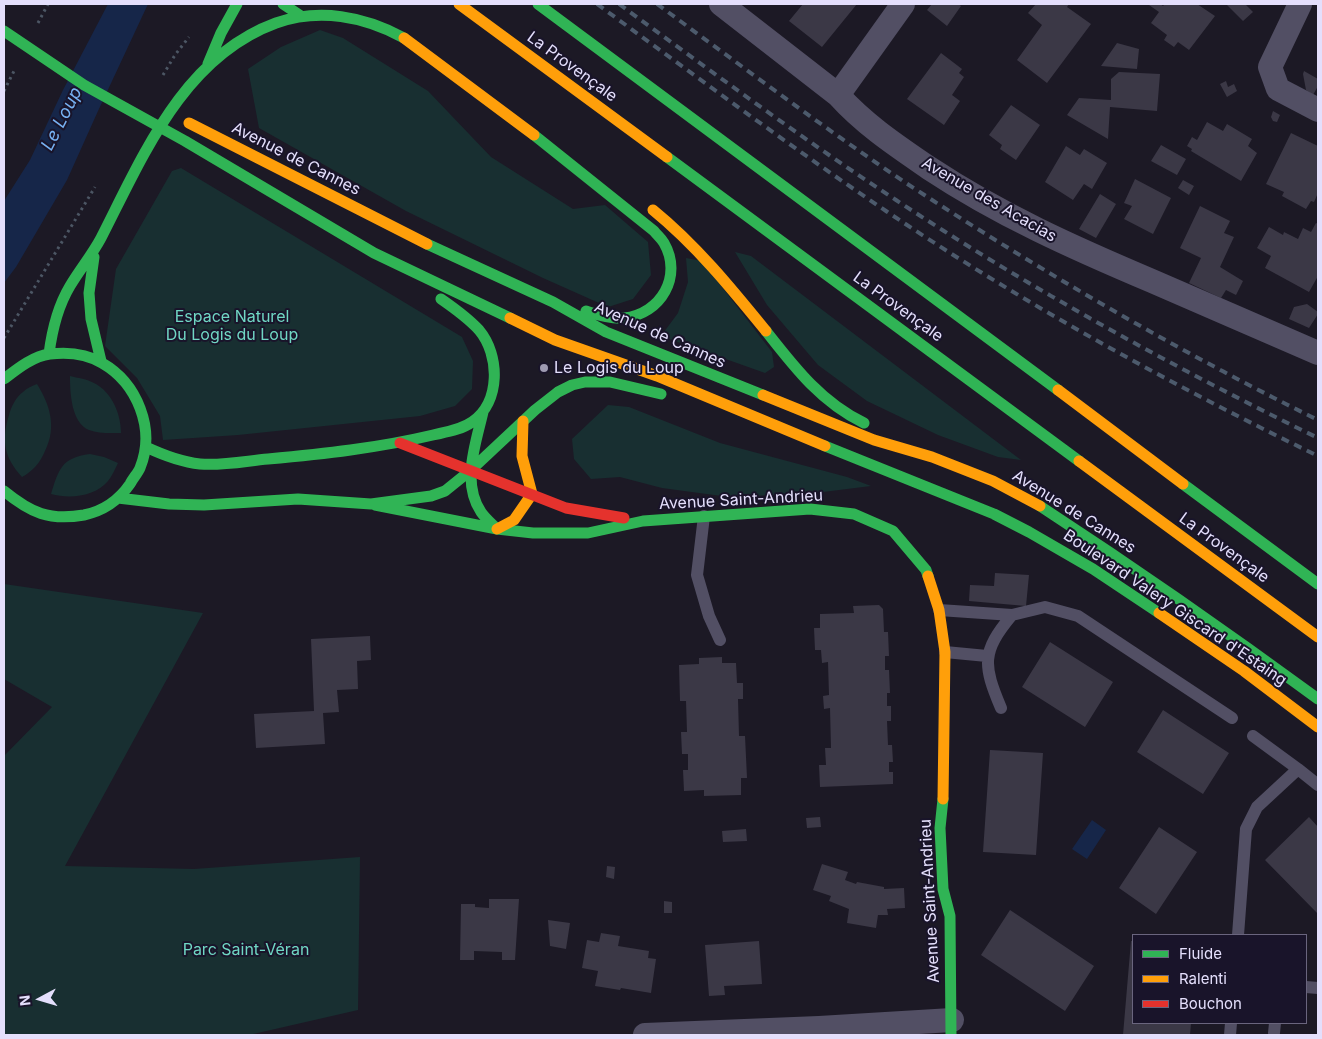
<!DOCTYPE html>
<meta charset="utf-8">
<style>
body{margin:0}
#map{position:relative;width:1322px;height:1039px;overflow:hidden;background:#1c1925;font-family:Inter,sans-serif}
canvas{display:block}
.frame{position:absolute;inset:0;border:5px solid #e4dffc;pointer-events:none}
.legend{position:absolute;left:1132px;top:934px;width:175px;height:90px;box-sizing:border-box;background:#19142a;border:1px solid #6a657e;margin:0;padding:6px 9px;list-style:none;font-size:15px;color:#e4dffc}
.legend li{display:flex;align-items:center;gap:10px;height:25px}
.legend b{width:25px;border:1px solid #6a657e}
.north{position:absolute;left:15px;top:974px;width:50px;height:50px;-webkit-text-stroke:4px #19142a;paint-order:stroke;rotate:264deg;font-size:14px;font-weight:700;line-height:20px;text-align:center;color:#e4dffc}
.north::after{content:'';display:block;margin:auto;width:18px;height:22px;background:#e4dffc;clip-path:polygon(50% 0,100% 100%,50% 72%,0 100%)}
</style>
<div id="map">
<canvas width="1322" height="1039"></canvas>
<div class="frame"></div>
<ul class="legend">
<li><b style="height:6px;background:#30b455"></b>Fluide</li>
<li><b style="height:6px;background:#ff9f0a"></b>Ralenti</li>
<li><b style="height:6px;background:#e5322d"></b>Bouchon</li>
</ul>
<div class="north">N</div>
</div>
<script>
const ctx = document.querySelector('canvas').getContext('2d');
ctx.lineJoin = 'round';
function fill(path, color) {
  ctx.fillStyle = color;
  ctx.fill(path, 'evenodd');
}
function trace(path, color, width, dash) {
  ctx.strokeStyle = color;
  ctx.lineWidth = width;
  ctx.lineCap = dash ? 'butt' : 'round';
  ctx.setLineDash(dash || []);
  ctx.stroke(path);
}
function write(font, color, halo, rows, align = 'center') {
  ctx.font = font + ' Inter,sans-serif';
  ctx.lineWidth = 4;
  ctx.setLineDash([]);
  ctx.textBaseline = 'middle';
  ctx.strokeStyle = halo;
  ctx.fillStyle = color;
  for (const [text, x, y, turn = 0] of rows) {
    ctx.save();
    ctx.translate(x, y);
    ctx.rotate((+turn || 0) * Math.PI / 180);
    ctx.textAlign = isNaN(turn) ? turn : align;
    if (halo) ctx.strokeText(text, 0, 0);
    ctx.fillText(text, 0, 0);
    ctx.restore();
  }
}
fill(new Path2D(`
 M320 30 343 38 428 91 491 157 573 209 605 205 648 242 651 275 633 299 608 307 543 278 406 211 259 128 248 69 281 47Z
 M181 168 462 337 473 361 472 389 455 406 420 416 238 435 163 440 160 416 137 378 105 346 116 269 172 171Z
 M735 252 751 256 1021 460 998 457 938 435 867 401 818 365 767 305Z
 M686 258 702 261 772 352 774 367 765 373 661 336 678 313 688 282Z
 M70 376C78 378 87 379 94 383 112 392 121 414 121 433 111 433 99 434 89 430 71 423 70 392 70 376Z
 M37 384C50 405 57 427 45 451 40 463 33 471 22 477 4 457 1 441 9 415 11 407 16 397 23 392 27 388 32 386 37 384Z
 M608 405 629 407 720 443 847 477 871 486 815 493 729 497 662 488 620 477 591 479 574 459 572 439Z
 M90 454 104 457 118 463C115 469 112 476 108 481 95 497 69 499 51 494 59 469 61 458 90 454Z
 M4 584 203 613 65 866 194 869 360 857 358 1010 249 1035H4V756L52 707 4 679Z`), '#182f31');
fill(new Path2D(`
 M108 4H148L98 111 67 180 16 267 4 283V201L30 160 63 90Z
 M1092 820 1106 830 1087 859 1072 849Z`), '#162649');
fill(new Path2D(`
 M803 4H857L822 47 789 21Z
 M932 4H958L961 6 947 26 927 10Z
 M1036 4H1069L1067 7 1091 24 1047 83 1017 60 1042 25 1028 13Z
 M1150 4H1160L1163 6 1165 4H1197L1215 16 1189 50 1178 42 1174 47 1164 40 1167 35 1151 23 1159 12 1149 5Z
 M1226 4H1245L1253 12 1243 21Z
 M1117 43 1139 49 1137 69 1101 66Z
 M941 53 962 69 959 73 964 77 952 95 960 101 944 125 907 99Z
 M1304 71 1318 79V86L1313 95 1306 90 1303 74Z
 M1119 72 1160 74 1157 111 1110 107 1108 139 1067 115 1079 98 1111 100V79Z
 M1226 81 1228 87 1234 84 1237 91 1227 97 1220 84Z
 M1011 105 1040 125 1016 160 1000 149 1002 145 989 135Z
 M1273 111 1280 115 1277 122 1273 121 1271 117Z
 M1207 122 1223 131 1227 124 1252 139 1248 146 1257 153 1241 181 1191 151 1192 149 1187 146 1192 137 1197 140Z
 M1291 133 1318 146V193L1314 202 1311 201 1306 209 1282 196 1284 192 1266 184Z
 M1161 145 1186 159 1177 175 1151 161Z
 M1066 146 1080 155 1084 149 1107 163 1092 189 1084 184 1073 200 1045 182Z
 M1135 179 1171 198 1153 234 1124 219 1132 206 1124 203Z
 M1183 180 1194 186 1189 195 1178 188Z
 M1100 194 1116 204 1096 238 1079 229Z
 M1200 206 1230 221 1224 233 1234 237 1220 267 1243 281 1236 295 1226 290 1221 298 1189 283 1201 258 1180 248Z
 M1316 223 1318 224V276L1309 292 1265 268 1271 256 1257 248 1269 227 1283 235 1284 232 1298 239 1303 228 1311 232Z
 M1307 304 1318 312V314L1309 328 1289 319 1294 307Z
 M995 573 1029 575 1026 606 969 601 970 585 994 586Z
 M879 605 883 609 884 632H888L889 656H885V670H889L890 693H887V706H891V721H887L888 745H892L893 762H889V772H893V784L820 787 819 765H826L825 748H831L830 708 824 709 823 696 829 695 828 662 822 663 821 650H815L814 628H820V614L854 613 853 606Z
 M370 636 371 660 357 661 358 689 337 690 339 712 323 713 325 744 256 748 254 714 314 711 311 639Z
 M1050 642 1113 682 1085 727 1022 687Z
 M722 657V663H736L737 683H743V699H738L739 736H745L747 778H741V795L704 796V790L684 791 683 770H688V754H682L681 732H687L686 701H680L679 665 699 664V658Z
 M1163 710 1229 753 1203 794 1137 752Z
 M990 750 1043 753 1036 855 983 852Z
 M820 817 821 827 807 828 806 818Z
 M1309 817 1318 827V914L1265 860Z
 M1159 827 1197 852 1156 914 1119 888Z
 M746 829 747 841 723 842 722 831Z
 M822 864 848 872 845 880 856 884 857 882 884 887V889L904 888 905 908 887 909 888 915H878L876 928 847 923 849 909 829 901 831 896 813 890Z
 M607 866 615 867 614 879 606 877Z
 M489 899H519L515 960H502V952L474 951V960H460L461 904H475V907L489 908Z
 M664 901 672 902V913H664Z
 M1010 910 1094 966 1065 1011 981 955Z
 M548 920 570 923 566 949 550 946Z
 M601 933 620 936 618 946 649 951 648 958 656 959 651 993 621 988 620 990 595 986 598 971 582 968 587 940 599 942Z
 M759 941 762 984 724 986 725 995 709 996 705 945Z
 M1131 941H1133V1023H1191L1190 1035H1123Z`), '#3b3846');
trace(new Path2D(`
 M38 23 48 4
 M163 75 175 55 189 37
 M4 91 15 69
 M4 338 95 187`), '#4c5664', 3, [2.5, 4]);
trace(new Path2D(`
 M704 516 697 575 709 616 720 640
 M939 610 1012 615 1045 607 1078 616 1232 718
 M945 652 987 656
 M1001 708C983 665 981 652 1012 615
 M1253 736 1298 769
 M1238 935 1246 829 1257 807 1298 769 1318 785
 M1306 987 1318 988
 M1274 1033 1275 1023
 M1230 1035 1231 1023`), '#524f64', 12);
trace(new Path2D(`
 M721 4 838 95C865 125 897 146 929 168 1000 215 1074 248 1152 281 1207 305 1263 329 1318 353
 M1300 4 1270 67 1278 89 1318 110
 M838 95 903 4
 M645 1035 819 1028 952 1020`), '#524f64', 24);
trace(new Path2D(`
 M283 4 301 16
 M538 4 1058 390
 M4 31 84 85 185 141 374 253 510 318
 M208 64 221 33 237 4
 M534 135 654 231C657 235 661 238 664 243 683 276 661 314 624 318 611 319 599 315 586 311
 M667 157 1079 461
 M427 244 553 302 606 332 763 395
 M94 257 89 293 91 319 101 361
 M766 331C795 368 821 402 864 423
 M49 354C52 330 58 306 70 286 80 269 92 255 101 238 143 156 183 57 276 23 319 8 364 16 404 38
 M4 379C17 369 33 356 50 354 67 352 87 354 102 363 137 383 156 429 140 468 138 473 133 478 130 484 119 500 103 511 84 515 49 521 31 513 4 491
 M483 412C476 443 461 482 481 512 485 518 492 524 497 529
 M825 446 994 514 1029 532 1093 569 1159 613
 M146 447C163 455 181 462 200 464 222 466 246 461 268 459 323 454 378 448 433 435 446 432 461 430 472 422 501 402 500 355 479 330 468 318 454 308 441 299
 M1183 484 1318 584
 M118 498 169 504 204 505 298 499 371 504 431 496 445 491 471 470 535 410 558 392 572 385 585 382H610L661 394
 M375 505 497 529 533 533H588L643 521 810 509 854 514 893 531 926 570 928 576
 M1040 506C1135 568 1227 632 1318 699
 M943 799 940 828 943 889 950 916 951 1035`), '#30b455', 11);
trace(new Path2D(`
 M459 4 667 157
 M404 38 534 135
 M189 123 427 244
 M653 210C696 245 731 288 766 331
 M510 318 555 340 657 376 825 446
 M1058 390 1183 484
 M763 395 874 440 932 457 993 481 1040 506
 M1079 461 1318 637
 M497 529 514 520 532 494 522 456 523 421
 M928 576 939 610 945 652 943 799
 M1159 613 1244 671 1318 727`), '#ff9f0a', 11);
trace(new Path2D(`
 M400 443 566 508 624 518`), '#e5322d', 11);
trace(new Path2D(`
 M597 4C693 74 788 145 886 211 1024 304 1170 384 1318 456
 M619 4C711 71 801 138 896 200 1031 289 1173 367 1318 438
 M657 4C739 64 821 126 906 183 1039 270 1176 350 1318 420`), '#4c5a6c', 4, [8, 6]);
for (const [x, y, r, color] of [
 [544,368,5,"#9e9ab1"]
]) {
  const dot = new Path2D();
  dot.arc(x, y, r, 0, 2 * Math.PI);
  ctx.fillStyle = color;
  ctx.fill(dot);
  trace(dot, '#19142a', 2);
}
write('16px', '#e4dffc', '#19142a', [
 ["La Provençale",572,67,36],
 ["Avenue de Cannes",296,159,27],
 ["Avenue des Acacias",989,200,30],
 ["La Provençale",898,307,36],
 ["Avenue de Cannes",660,335,24],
 ["Avenue Saint-Andrieu",741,500,-3],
 ["Avenue de Cannes",1074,512,32],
 ["La Provençale",1224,548,36],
 ["Boulevard Valery Giscard d'Estaing",1175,608,34],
 ["Avenue Saint-Andrieu",930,901,-93]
]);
write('16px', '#70d7c4', '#19142a', [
 ["Espace Naturel",232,317],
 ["Du Logis du Loup",232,335],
 ["Parc Saint-Véran",246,950]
]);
write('16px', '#e4dffc', '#19142a', [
 ["Le Logis du Loup",554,368]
], 'left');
write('italic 18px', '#77b1f2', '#19142a', [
 ["Le Loup",62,119,-63]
]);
</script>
